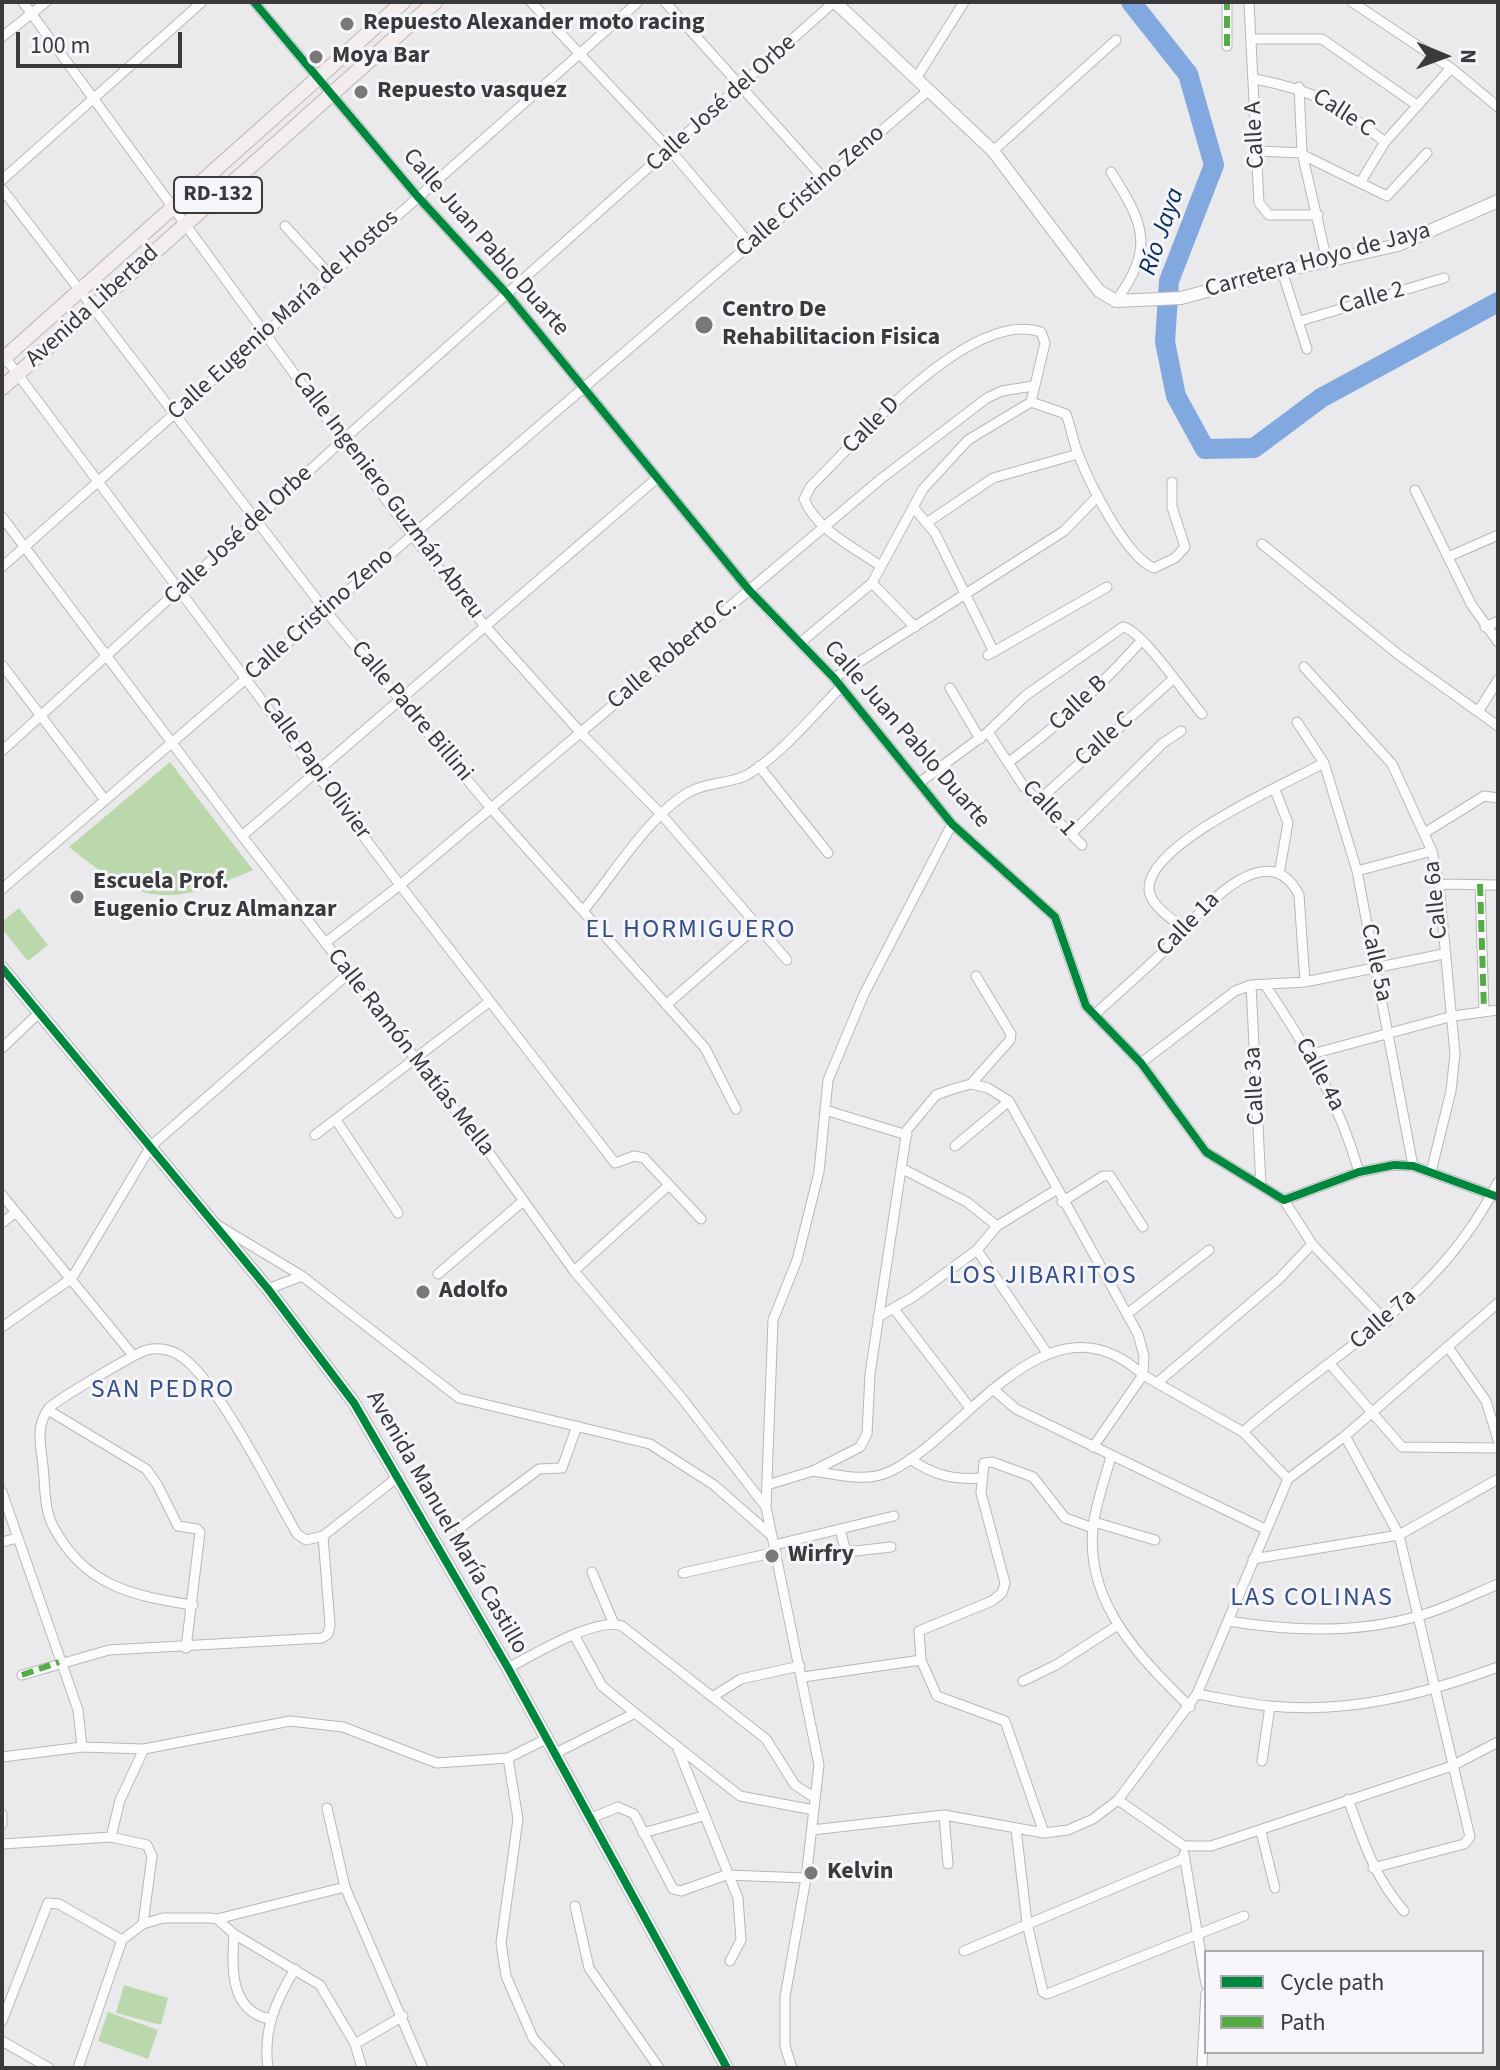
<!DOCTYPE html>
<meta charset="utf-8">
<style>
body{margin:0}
#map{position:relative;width:1500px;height:2070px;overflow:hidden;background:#eae9ec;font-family:"Source Sans 3",sans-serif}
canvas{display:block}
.frame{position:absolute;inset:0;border:4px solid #3a3a3c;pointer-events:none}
.legend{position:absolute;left:1204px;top:1950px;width:280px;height:104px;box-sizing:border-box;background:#f6f5fa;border:2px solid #abaaae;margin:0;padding:10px 14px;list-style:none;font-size:24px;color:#3a3a3c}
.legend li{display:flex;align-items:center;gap:16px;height:40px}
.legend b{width:40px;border:2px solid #abaaae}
.north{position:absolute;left:1404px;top:16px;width:80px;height:80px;-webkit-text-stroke:6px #f6f5fa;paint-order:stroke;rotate:91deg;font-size:22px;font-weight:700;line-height:32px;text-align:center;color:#3a3a3c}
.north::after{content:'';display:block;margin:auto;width:28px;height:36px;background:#3a3a3c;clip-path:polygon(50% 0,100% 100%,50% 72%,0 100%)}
.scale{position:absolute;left:16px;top:32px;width:166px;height:36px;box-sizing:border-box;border:4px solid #3a3a3c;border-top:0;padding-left:10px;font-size:24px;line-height:28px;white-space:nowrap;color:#3a3a3c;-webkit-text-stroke:6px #f6f5fa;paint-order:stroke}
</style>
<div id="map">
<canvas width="1500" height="2070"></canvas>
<div class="frame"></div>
<ul class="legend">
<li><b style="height:10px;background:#00873e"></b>Cycle path</li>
<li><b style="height:10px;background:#55ac46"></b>Path</li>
</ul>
<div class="north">N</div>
<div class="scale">100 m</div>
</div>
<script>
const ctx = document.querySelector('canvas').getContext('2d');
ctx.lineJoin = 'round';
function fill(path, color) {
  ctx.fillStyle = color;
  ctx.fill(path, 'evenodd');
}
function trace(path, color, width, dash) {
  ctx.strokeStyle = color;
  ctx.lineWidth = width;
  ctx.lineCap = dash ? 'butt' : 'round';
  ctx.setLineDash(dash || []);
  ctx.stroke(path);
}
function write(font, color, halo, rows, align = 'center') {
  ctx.font = font + ' "Source Sans 3",sans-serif';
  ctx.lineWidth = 6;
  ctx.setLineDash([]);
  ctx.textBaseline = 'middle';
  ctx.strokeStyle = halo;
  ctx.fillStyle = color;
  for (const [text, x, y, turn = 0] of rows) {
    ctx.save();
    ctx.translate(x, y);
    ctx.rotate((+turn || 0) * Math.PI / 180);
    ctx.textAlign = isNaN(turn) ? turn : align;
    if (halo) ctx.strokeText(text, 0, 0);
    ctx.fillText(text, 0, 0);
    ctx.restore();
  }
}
fill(new Path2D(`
 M170 762 253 870C168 907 141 906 69 847Z
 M19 908 48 945 28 961 2 929V922Z
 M124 1985 168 1998 161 2025 116 2013Z
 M108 2012 158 2030 148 2059 98 2041Z`), '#bad8ab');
trace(new Path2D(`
 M1131 2 1188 74 1214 165 1169 281 1165 342 1176 396 1205 449 1254 448 1321 398 1498 302`), '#82a9df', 20);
const street = new Path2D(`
 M23 2 412 535 485 626 581 733 661 814 787 960
 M254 2 418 197 507 294 749 590 834 678 952 824 1055 917 1086 1006 1141 1063 1206 1152 1284 1200 1359 1172 1394 1165 1413 1166 1498 1197
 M531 2 671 151 750 244
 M665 2 825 180
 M1249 2 1259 203 1269 215H1318
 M1352 2 1451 68 1498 107
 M2 37 46 2
 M1251 39H1322L1418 106
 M1227 46V2
 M917 77 964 2
 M1254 79C1314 90 1337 104 1385 142
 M1299 87 1302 153 1327 261
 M993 151 1116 40
 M1258 151 1302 153
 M1303 155 1387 196 1427 153
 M1111 172C1144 224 1155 247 1116 301
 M2 180 202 2
 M1360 183 1385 142 1451 68
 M2 189 325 610 490 807 705 1048 736 1109
 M285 226 330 275
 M1282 271 1307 349
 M1300 321 1444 278
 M4 356 400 885 615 1163 634 1156 644 1158 701 1219
 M1031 402 1066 414C1071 427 1073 442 1079 456 1090 484 1126 557 1154 568L1175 558 1185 547 1172 507V482
 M1415 490 1471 604 1498 642
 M913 507 935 533 994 652
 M2 517 242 836 490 1154 574 1271 681 1397 766 1507
 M928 522 993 478 1078 454
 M1262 544 1399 655 1498 726
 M1448 557 1498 535
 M879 565C853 547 816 529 804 499L811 486C858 440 970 308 1041 332L1045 343 1031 402
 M2 567 638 2
 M872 583 915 627
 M1485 627 1498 621
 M800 643 872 583 923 489 968 440 1031 402
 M988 655 1107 587
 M2 665 105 800
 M1304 667 1392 764 1432 851 1439 884 1455 1054 1451 1091 1431 1172
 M834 678 1064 531 1098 496
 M950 688 980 739
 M1478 712 1498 680
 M988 732 1024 787 1082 845
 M2 751 344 439 834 2
 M1009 762C1059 725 1101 686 1142 640
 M1324 763 1357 871 1413 1166
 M759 766 828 853
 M919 783 988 732 1025 696 1123 627C1141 629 1187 697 1202 714
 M1275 790 1288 823 1279 874
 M1038 801 1172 680
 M1426 832 1484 796 1498 798
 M1071 834 1163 743 1181 731
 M242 836 656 479
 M1357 871 1432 851
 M1439 884 1498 885
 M1480 884 1484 1010
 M2 889 929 90
 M583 911C613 875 649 815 689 792 707 782 730 784 747 775 782 754 812 716 841 687
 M1185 930C1174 920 1149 905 1149 889 1148 843 1287 783 1324 763L1297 722
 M325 943 400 885 882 478 987 398 1002 391 1033 386
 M1251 985 1261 1186
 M1265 985C1305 1044 1339 1102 1359 1172
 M666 1005 757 926
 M1094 1015C1117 994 1140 974 1162 953 1189 926 1264 826 1299 895L1305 982
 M2 1048 39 1013
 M1312 1054 1453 1016 1498 1010
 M1141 1063 1235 991 1251 985 1305 982 1443 954
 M971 1084 1010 1040 1011 1034 976 976
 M825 1110 907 1135
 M336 1120 398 1213
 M315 1135 489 1002
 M955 1146 1009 1101
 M901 1168 967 1202 997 1226
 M2 1195 132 1354
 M1284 1200 1312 1244 1387 1322
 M1062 1202 1103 1176H1110L1143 1227
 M2 1223 15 1213
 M219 1226 302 1276
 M977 1250 1047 1353
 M574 1271 669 1185
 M438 1274 522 1202
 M268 1289 302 1276 459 1398 650 1444 714 1485 772 1536
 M894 1309 970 1408
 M1127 1314 1209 1250
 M878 1317 913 1297 977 1250 997 1226 1056 1190
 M2 1327 72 1278 151 1146 349 973
 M1448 1347 1486 1401 1498 1440
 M1330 1364 1402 1447 1498 1448
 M1157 1383 1279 1279 1312 1244
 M993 1389 1016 1409 1265 1529
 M48 1410 146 1469 157 1484 178 1526 197 1529 200 1532 186 1648
 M1243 1432C1338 1348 1438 1302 1498 1182
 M1345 1436 1399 1535 1470 1837 1464 1844 1373 1868
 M1111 1456C1105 1480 1095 1505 1093 1528 1085 1603 1141 1659 1190 1707
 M910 1459C934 1475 952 1480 981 1478
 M813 1471C838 1475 867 1483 891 1471 967 1434 1048 1287 1143 1375L1243 1432 1288 1479
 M767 1485 813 1471 860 1447 867 1434 870 1374 907 1130 936 1095 953 1089 971 1084 988 1088 1009 1101 1138 1334 1144 1356 1143 1375 1093 1447
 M2 1492 78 1710 82 1747
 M1094 1522 1155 1540
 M460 1528 539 1469 562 1468 577 1426
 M840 1529 846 1552 891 1547
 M2 1542 17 1538
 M774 1545 894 1516
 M1253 1559 1399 1535 1498 1479
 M592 1572 613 1622
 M683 1573 776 1552
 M193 1605C133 1596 84 1586 53 1526 44 1509 45 1485 43 1466 41 1446 35 1426 49 1408 55 1401 137 1352 147 1350 159 1347 172 1350 182 1357 219 1383 272 1491 297 1534L306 1540 323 1536
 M1228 1621C1289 1631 1357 1634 1418 1616 1445 1609 1472 1595 1498 1584
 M574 1635 602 1686 635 1713
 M921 1660 919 1631 992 1601 1002 1593 1005 1583 981 1493 984 1463 992 1462 1033 1477 1065 1518 1093 1528
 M508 1668C532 1656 596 1616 622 1626L766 1739 795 1785 815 1798
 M22 1675 109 1650 322 1638 328 1634 330 1625 323 1536 399 1476
 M803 1677 921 1660 937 1696 1005 1721 1044 1833
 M1023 1681 1056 1665 1118 1625
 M1197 1694C1221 1698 1246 1704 1270 1706 1349 1714 1425 1694 1498 1667
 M712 1697 741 1679 800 1666
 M678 1749 738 1898 741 1940 730 1961
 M554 1754 635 1713 740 1796 814 1810
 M2 1757 82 1747 144 1749 290 1721 343 1727 437 1763 508 1758 546 1739
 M508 1758 518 1819 501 1943 506 1976 533 2038 560 2068
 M1262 1761 1270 1706
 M1348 1799C1363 1840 1374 1877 1404 1911
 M1118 1800 1184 1846H1211L1452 1766 1498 1742
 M327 1808 345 1887 423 2068
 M2 1814V1824
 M944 1815 948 1864
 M589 1819 618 1807 634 1814 673 1889 681 1891 726 1875 806 1878
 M1016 1829 1027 1923 1043 1992 1047 1994 1244 1916
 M812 1830 944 1815 1044 1833 1068 1830 1093 1819 1118 1800 1197 1694 1288 1479 1345 1436 1498 1303
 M1261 1832 1275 1888
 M643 1833 703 1816
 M111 1837 120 1800 144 1749
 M2 1844 111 1837 147 1845 152 1856 143 1924
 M1184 1854 1206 1984
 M575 1906 589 1968 659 2068
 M217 1919 345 1887
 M234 1934C232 1967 229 2011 270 2019
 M964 1951 1185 1858
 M2 2021 48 1903 59 1904 122 1940
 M2 2041 49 2068
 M355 2044 403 2016
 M1202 2064 1206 1993
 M78 2068 122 1940 143 1924 163 1918H209L217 1919 234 1934 320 1985 355 2044 362 2068
 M268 2068C263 2030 275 2002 295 1969
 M792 2068 785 2046V1997L806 1878 819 1765 766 1507 773 1320 797 1260 819 1172 828 1080 864 994 952 824`);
const secondary = new Path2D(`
 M835 2 993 151 1099 291 1116 301 1181 298 1282 271 1398 245 1498 201
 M2 968 268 1289 354 1403 508 1668 727 2068`);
const primary = new Path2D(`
 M2 360 403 2
 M2 388 435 2`);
trace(street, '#b8b8ba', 11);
trace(secondary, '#b8b8ba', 14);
trace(primary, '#c1b6b7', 16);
trace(street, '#fcfcfc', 9);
trace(secondary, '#fcfcfc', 12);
trace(primary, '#f3edee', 14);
trace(new Path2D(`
 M1227 46V2
 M1480 884 1484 1010
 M22 1675 59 1662`), '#55ac46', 6, [12, 6]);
trace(new Path2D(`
 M254 2 418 197 507 294 749 590 834 678 952 824 1055 917 1086 1006 1141 1063 1206 1152 1284 1200 1359 1172 1394 1165 1413 1166 1498 1197
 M2 968 268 1289 354 1403 508 1668 727 2068`), '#00873e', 8);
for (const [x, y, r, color] of [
 [347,24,8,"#78777a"],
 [316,57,8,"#78777a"],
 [361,92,8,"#78777a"],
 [704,325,10,"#78777a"],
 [77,897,8,"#78777a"],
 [423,1292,8,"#78777a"],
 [772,1556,8,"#78777a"],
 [811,1873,8,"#78777a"]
]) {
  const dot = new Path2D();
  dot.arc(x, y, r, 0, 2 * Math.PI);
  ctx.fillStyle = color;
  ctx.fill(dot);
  trace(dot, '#f6f5fa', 3);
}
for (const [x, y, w] of [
 [218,195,88]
]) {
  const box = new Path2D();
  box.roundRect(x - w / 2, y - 18, w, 36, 6);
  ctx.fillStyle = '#f6f5fa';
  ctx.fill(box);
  trace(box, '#3a3a3c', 2);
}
write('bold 22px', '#3a3a3c', null, [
 ["RD-132",218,195]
]);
write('bold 24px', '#3a3a3c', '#f6f5fa', [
 ["Repuesto Alexander moto racing",363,24],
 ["Moya Bar",332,57],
 ["Repuesto vasquez",377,92],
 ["Centro De",722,311],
 ["Rehabilitacion Fisica",722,339],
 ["Escuela Prof.",93,883],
 ["Eugenio Cruz Almanzar",93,911],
 ["Adolfo",439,1292],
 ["Wirfry",788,1556],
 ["Kelvin",827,1873]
], 'left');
write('24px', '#3a3a3c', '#f6f5fa', [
 ["Calle José del Orbe",722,104,-42],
 ["Calle C",1343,114,33],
 ["Calle A",1256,135,-93],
 ["Calle Cristino Zeno",811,192,-41],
 ["Calle Juan Pablo Duarte",485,243,49],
 ["Carretera Hoyo de Jaya",1318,261,-15],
 ["Calle 2",1372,299,-16],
 ["Avenida Libertad",93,307,-42],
 ["Calle Eugenio María de Hostos",284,316,-42],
 ["Calle D",872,426,-45],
 ["Calle Ingeniero Guzmán Abreu",387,496,53],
 ["Calle José del Orbe",239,536,-43],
 ["Calle Cristino Zeno",320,615,-41],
 ["Calle Roberto C.",673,654,-40],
 ["Calle B",1079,704,-43],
 ["Calle Padre Billini",411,712,50],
 ["Calle Juan Pablo Duarte",906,735,49],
 ["Calle C",1105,740,-42],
 ["Calle Papi Olivier",315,769,54],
 ["Calle 1",1048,809,47],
 ["Calle 6a",1437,900,-96],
 ["Calle 1a",1189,925,-46],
 ["Calle 5a",1375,963,78],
 ["Calle Ramón Matías Mella",410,1053,52],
 ["Calle 4a",1319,1075,62],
 ["Calle 3a",1256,1086,-93],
 ["Calle 7a",1384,1320,-41],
 ["Avenida Manuel María Castillo",446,1523,60]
]);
write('italic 26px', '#093161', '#f6f5fa', [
 ["Río Jaya",1163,232,-71]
]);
ctx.letterSpacing = '2px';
write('26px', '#345089', '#f6f5fa', [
 ["EL HORMIGUERO",691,931],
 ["LOS JIBARITOS",1043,1277],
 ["SAN PEDRO",163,1391],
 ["LAS COLINAS",1312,1599]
]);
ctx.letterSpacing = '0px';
</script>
